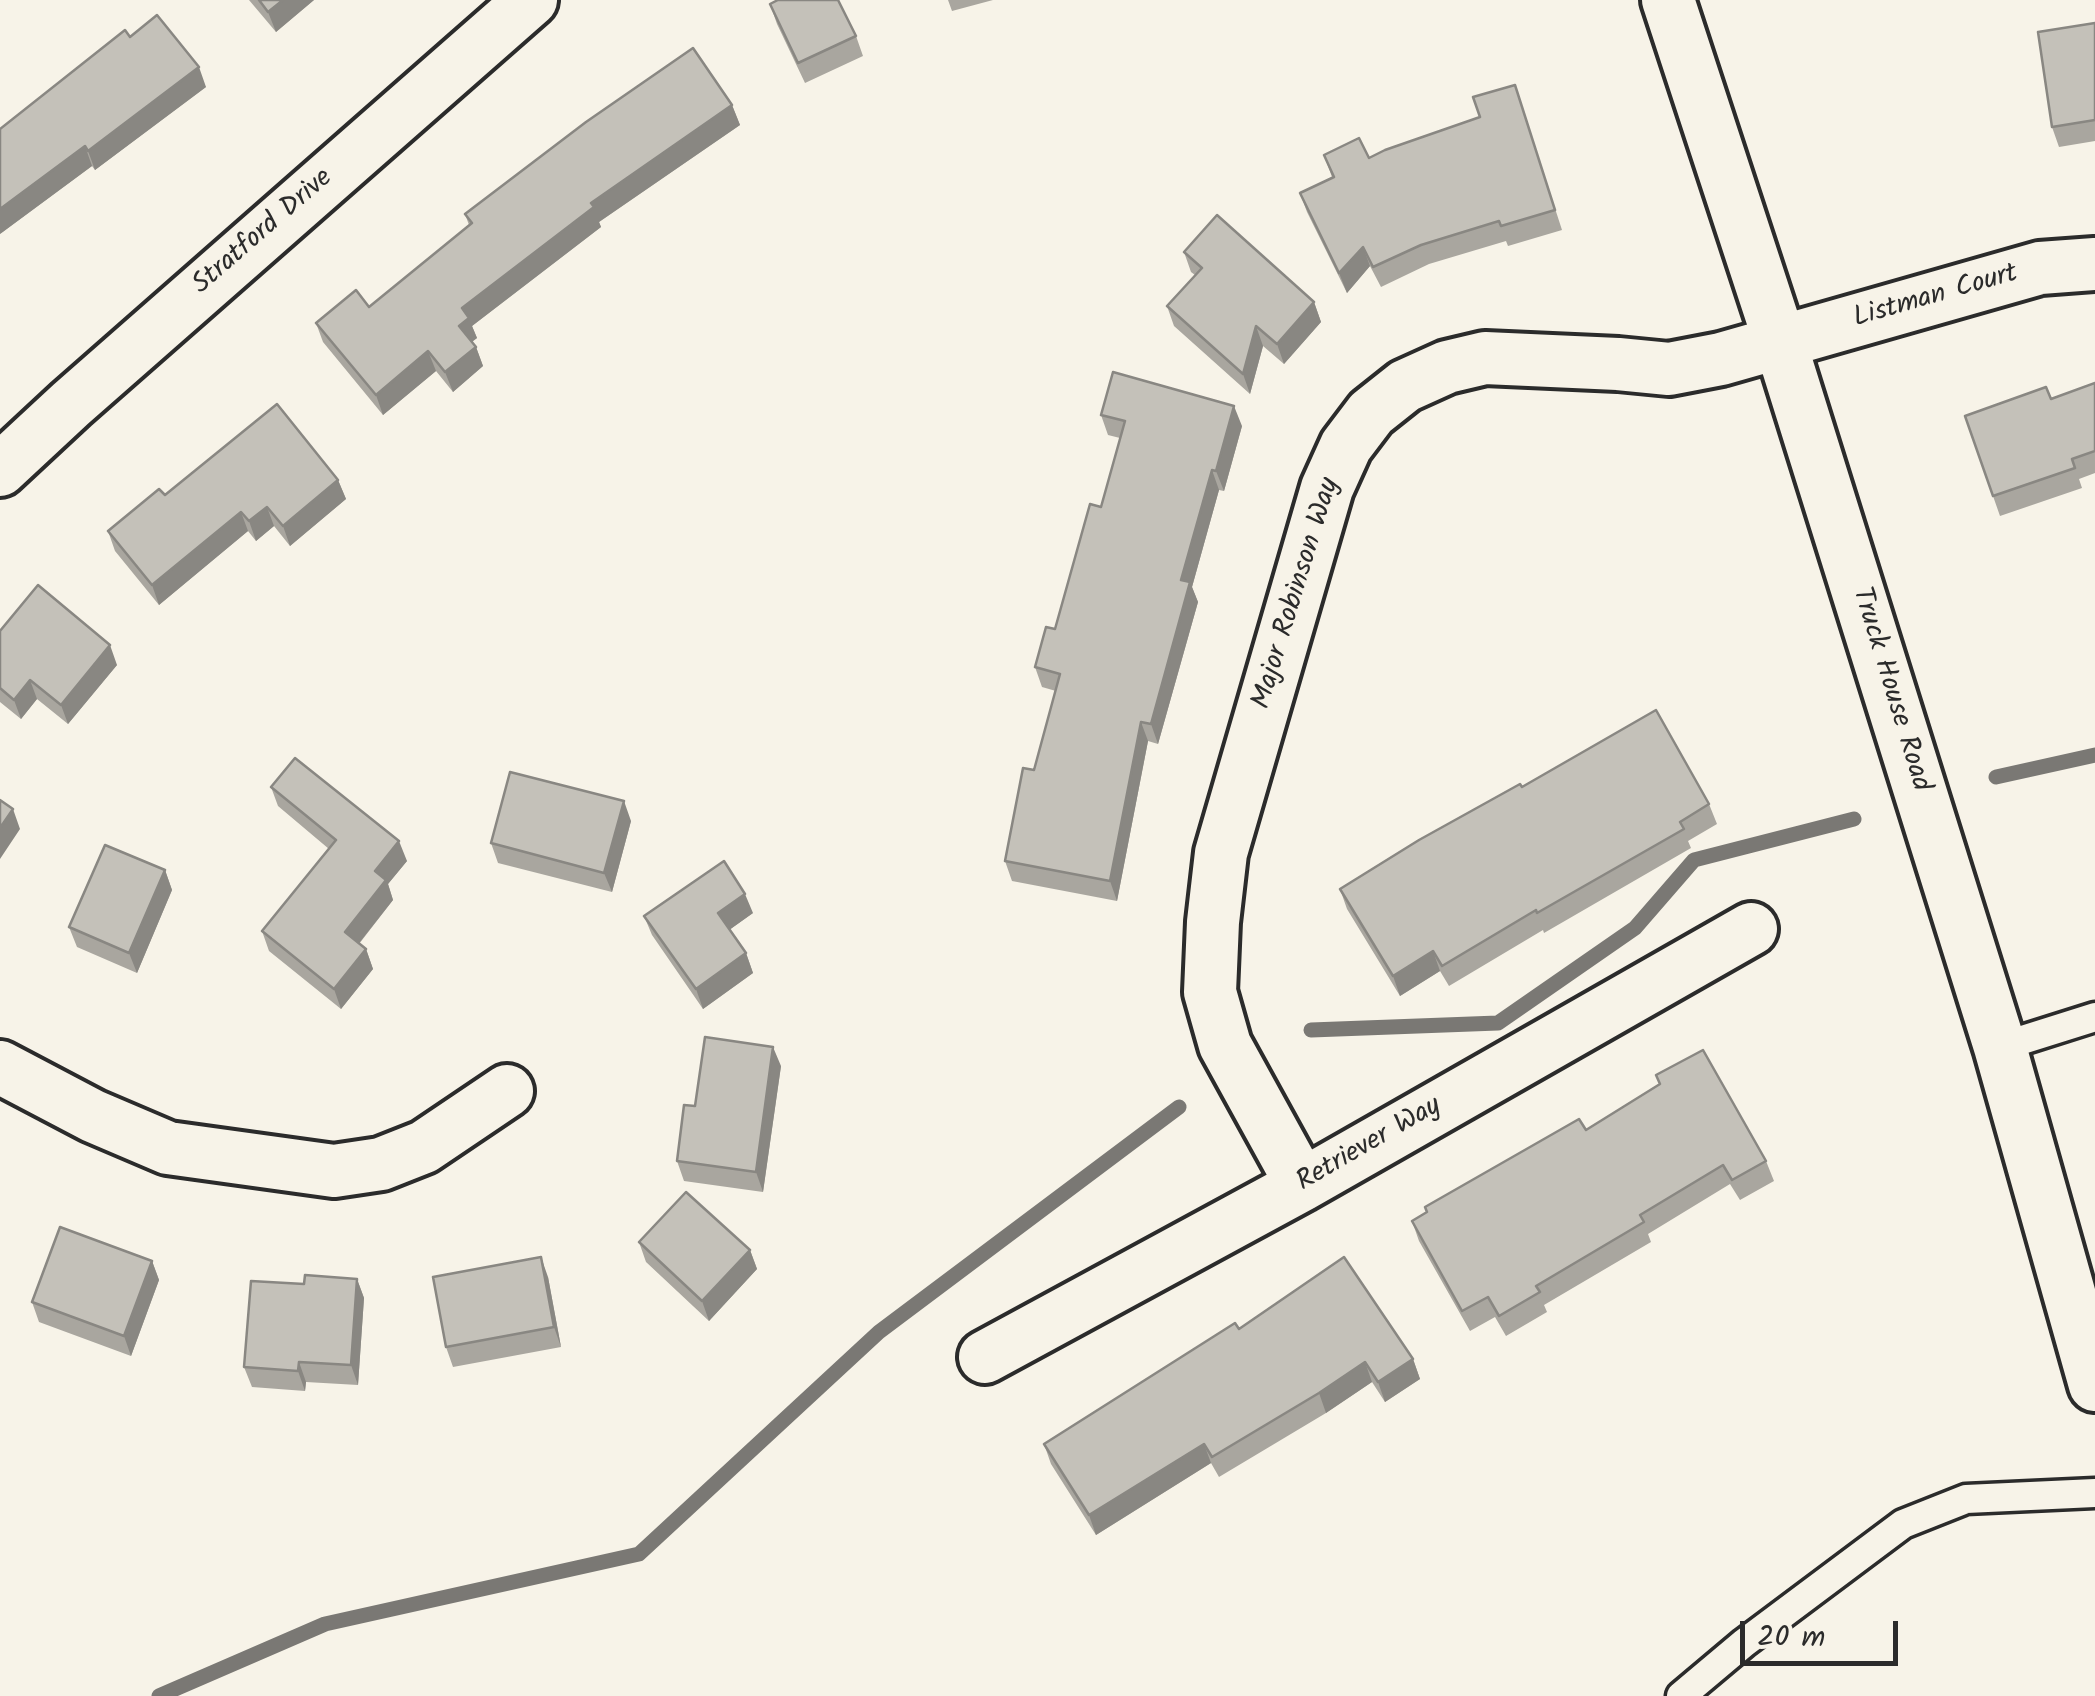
<!DOCTYPE html>
<style>
body{margin:0}
#map{position:relative;width:2095px;height:1696px;overflow:hidden;background:#f7f3e8;font-family:Kalam,sans-serif}
canvas{display:block}
.scale{position:absolute;left:1740px;top:1621px;width:158px;height:45px;box-sizing:border-box;border:5px solid #2b2b2b;border-top:0;padding-left:12px;font-size:30px;line-height:35px;white-space:nowrap;color:#2b2b2b;-webkit-text-stroke:8px #f7f3e8;paint-order:stroke}
</style>
<div id="map">
<canvas width="2095" height="1696"></canvas>
<div class="scale">20 m</div>
</div>
<script>
const ctx = document.querySelector('canvas').getContext('2d');
ctx.lineJoin = 'round';
function trace(path, color, width, dash) {
  ctx.strokeStyle = color;
  ctx.lineWidth = width;
  ctx.lineCap = dash ? 'butt' : 'round';
  ctx.setLineDash(dash || []);
  ctx.stroke(path);
}
function fill(path, color) {
  ctx.fillStyle = color;
  ctx.fill(path, 'evenodd');
}
function write(font, color, halo, rows, align = 'center') {
  ctx.font = font + ' Kalam,sans-serif';
  ctx.lineWidth = 10;
  ctx.setLineDash([]);
  ctx.textBaseline = 'middle';
  ctx.strokeStyle = halo;
  ctx.fillStyle = color;
  for (const [text, x, y, turn = 0] of rows) {
    ctx.save();
    ctx.translate(x, y);
    ctx.rotate((+turn || 0) * Math.PI / 180);
    ctx.textAlign = isNaN(turn) ? turn : align;
    if (halo) ctx.strokeText(text, 0, 0);
    ctx.fillText(text, 0, 0);
    ctx.restore();
  }
}
trace(new Path2D(`
 M1996 777 2095 755
 M1311 1030 1498 1023 1635 928 1694 860 1854 819
 M159 1696 325 1624 639 1554 879 1332 1179 1107`), '#7a7874', 15);
const lane = new Path2D(`
 M2000 1047 2095 1017
 M1681 1696 1744 1643 1903 1524 1966 1499 2095 1493`);
const street = new Path2D(`
 M1668 0 1780 342 2000 1047 2095 1385
 M0 470 71 404 531 0
 M0 1067 93 1116 168 1148 334 1171 381 1164 424 1147 507 1091
 M1302 1185 1225 1045 1210 992 1213 922 1221 853 1327 488 1346 446 1371 413 1405 386 1447 367 1485 358 1618 364 1669 369 1721 359 2040 268 2095 264
 M985 1357 1302 1185 1751 929`);
trace(lane, '#2b2b2b', 35);
trace(street, '#2b2b2b', 60);
trace(lane, '#f7f3e8', 28);
trace(street, '#f7f3e8', 52);
fill(new Path2D(`
 M249 0H314L276 32Z
 M948 0H993L952 11Z
 M770 4 856 36 863 56 805 83 777 24Z
 M2095 23V141L2059 147 2052 127Z
 M130 37 206 87 95 170 92 166 0 234Z
 M1515 85 1562 230 1508 246 1506 241 1429 264 1381 287 1370 266 1347 293 1307 212 1300 193 1332 177 1324 155 1369 158 1480 117Z
 M732 105 740 125 599 222 601 227 472 326 477 338 472 342 476 347 483 366 453 392 436 371 383 415 323 342 316 323 369 307 469 225 465 214Z
 M1184 252 1314 302 1321 322 1284 364 1263 346 1250 394 1174 326 1167 306 1195 275 1191 272Z
 M2095 383V473L2079 479 2082 488 2000 516 1965 416 2051 399Z
 M1101 415 1242 426 1224 491 1219 490 1192 587 1198 602 1158 744 1148 741 1117 901 1012 881 1005 861 1034 770 1056 691 1042 687 1035 667 1055 629 1101 507 1120 438 1108 435Z
 M338 480 346 499 290 546 274 526 256 541 248 531 159 605 115 551 108 531 165 495Z
 M0 631 117 665 68 724 37 699 21 719 0 702Z
 M271 787 407 861 388 884 393 900 359 944 366 949 373 969 341 1009 269 951 262 931 329 849 278 806Z
 M1522 787 1709 804 1717 824 1688 841 1691 848 1544 933 1543 930 1449 986 1440 971 1400 996 1347 909 1340 889Z
 M631 821 612 892 498 863 491 843Z
 M165 870 172 890 137 973 77 947 69 927Z
 M753 913 729 930 746 953 753 973 703 1009 652 935 644 916Z
 M781 1066 763 1192 684 1181 677 1161 695 1106Z
 M1586 1130 1766 1161 1774 1181 1740 1200 1730 1184 1648 1234 1651 1242 1544 1305 1547 1312 1506 1336 1495 1317 1470 1331 1419 1241 1412 1221 1427 1213 1425 1207Z
 M639 1242 750 1250 757 1269 709 1321 646 1262Z
 M152 1261 159 1280 131 1356 39 1322 32 1302Z
 M548 1277 561 1347 453 1367 446 1347Z
 M357 1279 364 1298 358 1385 306 1382 305 1391 252 1387 244 1367 304 1284Z
 M1239 1329 1413 1359 1420 1379 1385 1402 1372 1382 1326 1413 1219 1477 1211 1463 1096 1535 1051 1464 1044 1444Z`), '#a9a69f');
fill(new Path2D(`
 M283 0H314L276 32 268 12Z
 M199 67 206 87 95 170 88 151Z
 M732 105 740 125 599 222 601 227 472 326 477 338 466 346 459 326 462 308 591 203Z
 M85 146 92 166 0 234V209Z
 M1363 247 1370 266 1347 293 1339 273Z
 M1314 302 1321 322 1284 364 1277 344Z
 M1256 326 1263 346 1250 394 1243 374Z
 M476 347 483 366 453 392 445 372Z
 M428 351 436 371 383 415 376 395Z
 M1234 406 1242 426 1224 491 1216 471Z
 M1212 470 1219 490 1192 587 1198 602 1158 744 1151 724 1181 580Z
 M338 480 346 499 290 546 283 526Z
 M267 507 274 526 256 541 249 521Z
 M241 512 248 531 159 605 152 585Z
 M110 645 117 665 68 724 61 705Z
 M30 680 37 699 21 719 14 700Z
 M1141 722 1148 741 1117 901 1110 881Z
 M624 801 631 821 612 892 604 873Z
 M13 809 20 829 0 859V828Z
 M399 841 407 861 388 884 393 900 352 952 345 932 375 871Z
 M165 870 172 890 137 973 129 953Z
 M745 894 753 913 725 933 718 913Z
 M366 949 373 969 341 1009 334 989Z
 M1433 951 1440 971 1400 996 1393 976Z
 M746 953 753 973 703 1009 696 989Z
 M773 1047 781 1066 763 1192 756 1172Z
 M750 1250 757 1269 709 1321 702 1301Z
 M541 1257 548 1277 561 1347 554 1327Z
 M152 1261 159 1280 131 1356 124 1336Z
 M357 1279 364 1298 358 1385 351 1365Z
 M1413 1359 1420 1379 1385 1402 1378 1382Z
 M299 1362 306 1382 305 1391 298 1371Z
 M1365 1362 1372 1382 1326 1413 1319 1393Z
 M1204 1444 1211 1463 1096 1535 1089 1515Z`), '#898782');
const building = new Path2D(`
 M259 0H283L268 12Z
 M778 0H838L856 36 798 63 770 4Z
 M157 15 199 67 88 151 85 146 0 209V129L125 30 130 37Z
 M2095 23V120L2052 127 2038 32Z
 M693 48 732 105 591 203 594 207 462 308 469 318 459 326 476 347 445 372 428 351 376 395 316 323 356 290 369 307 472 223 465 214 586 122Z
 M1515 85 1555 210 1501 226 1499 221 1421 245 1373 267 1363 247 1339 273 1300 193 1334 177 1324 155 1359 138 1369 158 1385 150 1480 117 1473 97Z
 M1217 215 1314 302 1277 344 1256 326 1243 374 1167 306 1202 268 1184 252Z
 M1113 372 1234 406 1216 471 1212 470 1181 580 1190 582 1151 724 1141 722 1110 881 1005 861 1023 768 1034 770 1060 674 1035 667 1046 627 1055 629 1090 504 1101 507 1125 421 1101 415Z
 M2095 383V451L2072 459 2075 468 1993 496 1965 416 2046 387 2051 399Z
 M277 404 338 480 283 526 267 507 249 521 241 512 152 585 108 531 159 489 165 495Z
 M38 585 110 645 61 705 30 680 14 700 0 688V631Z
 M1656 710 1709 804 1680 822 1684 829 1537 913 1536 910 1442 966 1433 951 1393 976 1340 889 1419 840 1520 784 1522 787Z
 M295 758 399 841 375 871 386 880 345 932 366 949 334 989 262 931 336 840 271 787Z
 M510 772 624 801 604 873 491 843Z
 M0 800 13 809 0 828Z
 M105 845 165 870 129 953 69 927Z
 M724 861 745 894 718 913 746 953 696 989 644 916Z
 M705 1037 773 1047 756 1172 677 1161 684 1105 695 1106Z
 M1703 1050 1766 1161 1732 1180 1723 1165 1640 1215 1644 1222 1536 1286 1540 1292 1499 1316 1488 1297 1462 1311 1412 1221 1427 1212 1425 1207 1579 1119 1586 1130 1660 1084 1656 1075Z
 M686 1192 750 1250 702 1301 639 1242Z
 M60 1227 152 1261 124 1336 32 1302Z
 M541 1257 554 1327 446 1347 433 1277Z
 M1344 1257 1413 1359 1378 1382 1365 1362 1319 1393 1212 1457 1204 1444 1089 1515 1044 1444 1235 1323 1239 1329Z
 M305 1275 357 1279 351 1365 299 1362 298 1371 244 1367 251 1281 304 1284Z`);
fill(building, '#c4c1b9');
trace(building, '#898782', 2.5);
write('28px', '#2b2b2b', '#f7f3e8', [
 ["Stratford Drive",264,233,-41],
 ["Listman Court",1936,298,-16],
 ["Major Robinson Way",1298,594,-73],
 ["Truck House Road",1889,690,73],
 ["Retriever Way",1370,1146,-30]
]);
</script>
